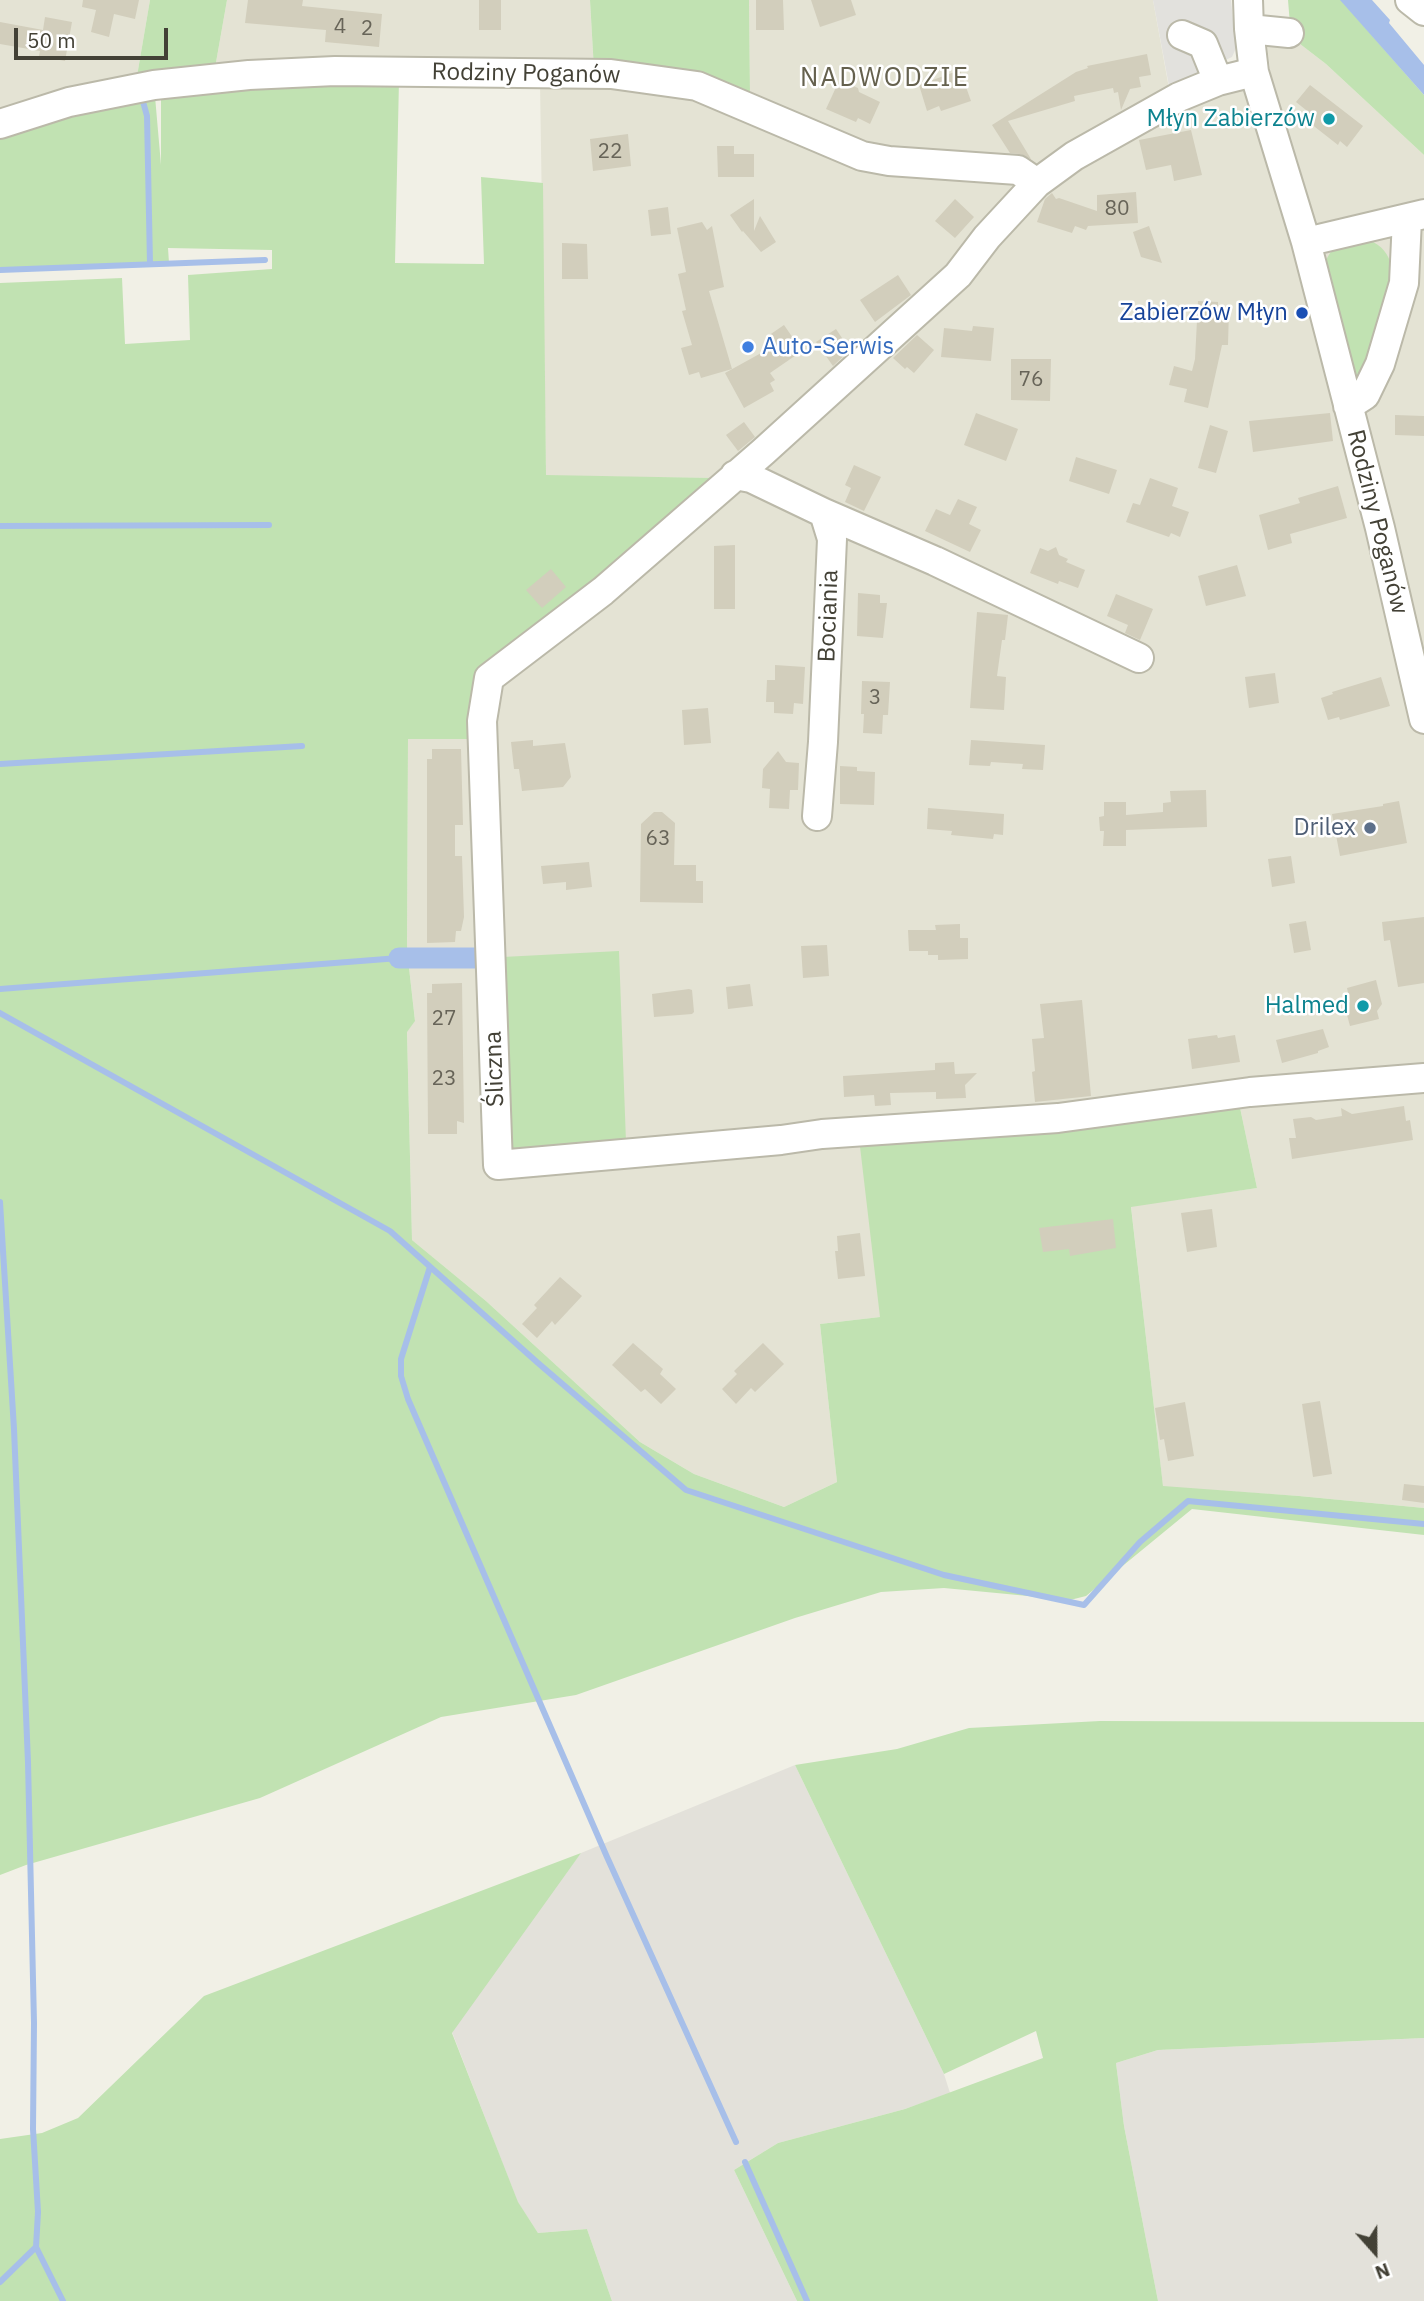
<!DOCTYPE html>
<meta charset="utf-8">
<style>
body{margin:0}
#map{position:relative;width:1424px;height:2301px;overflow:hidden;background:#f1f0e6;font-family:"IBM Plex Sans",sans-serif}
canvas{display:block}
.north{position:absolute;left:1340px;top:2217px;width:70px;height:70px;-webkit-text-stroke:5px #fff;paint-order:stroke;rotate:159deg;font-size:19px;font-weight:700;line-height:28px;text-align:center;color:#434136}
.north::after{content:'';display:block;margin:auto;width:24px;height:32px;background:#434136;clip-path:polygon(50% 0,100% 100%,50% 72%,0 100%)}
.scale{position:absolute;left:14px;top:28px;width:154px;height:32px;box-sizing:border-box;border:4px solid #434136;border-top:0;padding-left:9px;font-size:21px;line-height:24px;white-space:nowrap;color:#434136;-webkit-text-stroke:5px #fff;paint-order:stroke}
</style>
<div id="map">
<canvas width="1424" height="2301"></canvas>
<div class="north">N</div>
<div class="scale">50 m</div>
</div>
<script>
const ctx = document.querySelector('canvas').getContext('2d');
ctx.lineJoin = 'round';
function fill(path, color) {
  ctx.fillStyle = color;
  ctx.fill(path, 'evenodd');
}
function trace(path, color, width, dash) {
  ctx.strokeStyle = color;
  ctx.lineWidth = width;
  ctx.lineCap = dash ? 'butt' : 'round';
  ctx.setLineDash(dash || []);
  ctx.stroke(path);
}
function write(font, color, halo, rows, align = 'center') {
  ctx.font = font + ' "IBM Plex Sans",sans-serif';
  ctx.lineWidth = 5;
  ctx.setLineDash([]);
  ctx.textBaseline = 'middle';
  ctx.strokeStyle = halo;
  ctx.fillStyle = color;
  for (const [text, x, y, turn = 0] of rows) {
    ctx.save();
    ctx.translate(x, y);
    ctx.rotate((+turn || 0) * Math.PI / 180);
    ctx.textAlign = isNaN(turn) ? turn : align;
    if (halo) ctx.strokeText(text, 0, 0);
    ctx.fillText(text, 0, 0);
    ctx.restore();
  }
}
fill(new Path2D(`
 M0 0H150L136 82 0 110Z
 M227 0H590L594 70 750 94 749 0H1153L1172 105 1272 85 1266 37H1291L1326 64 1424 155V1508L1299 1496 1163 1487 1131 1206 1257 1188 1239 1103 880 1317 820 1324 837 1482 784 1507 694 1474 640 1442 486 1301 412 1240 407 1031 415 1020 407 950 408 739 477 700 713 478 546 476 540 82 215 68Z`), '#e4e3d4');
fill(new Path2D(`
 M795 1765 944 2074 950 2093 905 2109 778 2143 734 2170 797 2301H612L587 2229 538 2233 518 2203 452 2032 501 1955 581 1853Z
 M1424 2038V2301H1158L1124 2126 1116 2063 1158 2050Z`), '#e3e1da');
fill(new Path2D(`
 M150 0H227L215 68 136 82Z
 M590 0H749L750 95 594 70Z
 M1288 0H1341L1424 95V155L1326 64 1291 37Z
 M399 80 395 263 484 264 481 177 543 183 546 475 714 478 481 678 478 739H408L407 950 415 1021 407 1032 412 1240 486 1301 640 1442 694 1474 784 1507 837 1482 820 1324 880 1317 859 1138 1239 1103 1257 1188 1131 1207 1163 1486 1299 1496 1424 1508V1535L1192 1509 1086 1596 1070 1600 944 1588 881 1592 795 1618 576 1695 441 1717 260 1798 26 1865 0 1875V283L122 278 125 344 190 340 188 275 272 269V250L168 248 169 263 0 268V115L154 85 161 165V91Z
 M1369 240C1421 261 1374 347 1359 381L1354 380 1324 266C1333 240 1344 243 1369 240Z
 M619 951 626 1142 487 1152 483 958Z
 M1100 1721 1424 1722V2038L1158 2050 1116 2063 1124 2126 1158 2301H797L734 2170 778 2143 905 2109 1043 2058 1036 2031 944 2074 795 1765 897 1749 969 1728Z
 M581 1853 452 2033 518 2202 538 2233 587 2229 612 2301H0V2139L42 2133 78 2118 204 1996Z`), '#c1e2b2');
fill(new Path2D(`
 M1153 0H1231L1236 48 1232 57 1169 86Z`), '#e2e1dd');
fill(new Path2D(`
 M1340 0H1372L1390 20 1389 23 1424 65V95Z`), '#a7bfe9');
trace(new Path2D(`
 M142 98 147 116 150 264
 M0 270 265 260
 M0 526 269 525
 M0 764 302 746
 M0 989 399 958
 M0 1013 390 1231 538 1363 686 1490 944 1575 1084 1605 1140 1542 1188 1501 1424 1524
 M0 1202 14 1429 28 1762 34 2023 33 2129 38 2212 36 2247 0 2282
 M430 1267 401 1359V1376L408 1399 607 1857 736 2142
 M745 2162 807 2301
 M36 2247 63 2301`), '#a7bfe9', 6);
trace(new Path2D(`
 M399 958H483`), '#a7bfe9', 21);
fill(new Path2D(`
 M83 0H139L135 19 114 14 109 37 91 32 96 10 82 7Z
 M248 0H303L302 6 382 14 379 47 325 42 326 30 245 23Z
 M479 0H501V30H479Z
 M756 0H783L784 30H756Z
 M811 0H851L856 15 820 27Z
 M45 17 72 22 65 61 39 56 40 51 0 44V22L43 30Z
 M1147 54 1151 75 1139 77 1141 87 1130 89 1121 110 1118 92 1114 93 1113 88 1074 96 1075 101 1008 121 1031 159 1020 154 1010 153 992 125 1076 72 1088 68 1087 66Z
 M960 70 971 101 941 111 939 106 927 111 919 85Z
 M838 83 846 86 851 85 858 88 859 92 880 102 870 124 858 118 856 122 826 109Z
 M1310 85 1363 126 1347 147 1340 141 1338 145 1301 116 1306 110 1296 102Z
 M1191 130 1202 175 1174 181 1171 165 1146 170 1139 140Z
 M628 134 631 166 593 171 590 139Z
 M717 146H734V154H754V177H718Z
 M1136 192 1138 223 1088 226 1086 230 1075 226 1072 233 1037 222 1045 199 1052 193 1056 199 1059 198 1097 211V195Z
 M754 199V231L760 216 776 242 761 252 743 231 742 232 730 215Z
 M955 199 974 217 955 238 935 221Z
 M668 207 671 234 651 236 648 210Z
 M702 222 707 230 712 226 724 287 709 291 732 369 701 378 699 372 689 375 681 348 692 345 682 311 686 310 678 274 686 272 677 228Z
 M1149 226 1162 263 1141 257 1133 232Z
 M562 243 587 244 588 279H562Z
 M898 275 911 295 875 322 860 300Z
 M1198 301 1218 302V308L1229 309 1228 345H1222L1208 408 1184 402 1187 389 1169 385 1174 366 1192 371 1195 359Z
 M784 325 802 351 770 373 775 380 770 383 774 391 744 408 725 373 772 347 765 338Z
 M973 326 994 328 991 361 941 357 944 328 972 331Z
 M836 329 850 350 833 366 816 342Z
 M917 335 934 350 914 373 907 367 905 369 893 358Z
 M1011 359H1051L1050 401 1011 400Z
 M976 413 1018 429 1006 461 964 445Z
 M1330 413 1333 441 1253 452 1249 421Z
 M1395 415 1424 416V436L1395 435Z
 M744 422 755 437 738 451 726 435Z
 M1210 425 1228 431 1216 473 1198 468Z
 M1076 457 1117 470 1109 494 1069 481Z
 M854 465 881 477 864 511 845 502 851 488 845 485Z
 M1150 478 1178 488 1172 506 1189 512 1180 537 1171 533 1169 537 1126 522 1133 503 1140 505Z
 M1338 486 1347 518 1290 534 1292 543 1268 550 1259 515 1300 503 1298 498Z
 M958 499 977 507 969 524 981 530 970 552 925 531 936 509 950 515Z
 M735 545V609H714V546Z
 M1056 547 1059 555 1068 559 1066 562 1085 570 1078 588 1059 581 1058 584 1030 573 1040 548 1048 551Z
 M1237 565 1246 596 1206 606 1198 576Z
 M551 569 566 587 542 608 526 590Z
 M858 593 880 595V603H887L883 638 857 636Z
 M1116 594 1153 609 1140 640 1125 633 1128 625 1107 616Z
 M977 612 1008 615 1005 640H1002L997 676 1006 677 1004 710 970 708Z
 M775 665 805 667 803 704 794 703 793 714 774 713V702H766L767 680H775Z
 M1275 673 1279 703 1249 708 1245 677Z
 M1381 677 1390 706 1340 720 1339 717 1328 720 1321 698 1333 694 1332 692Z
 M862 681 890 682 888 715H883L882 734 863 733 864 714H861Z
 M708 708 711 743 684 745 682 710Z
 M533 740V746L565 743 571 777 563 787 522 791 519 769H514L511 742Z
 M971 740 1045 745 1043 770 1022 769 1023 764 1006 763 991 762 990 766 969 765Z
 M432 749H461L463 825H455V856H462L464 917 461 931H456L455 942 427 943V759H432Z
 M778 751 786 762 799 763 798 790H790L789 809 769 808 770 789 762 788 763 769Z
 M840 766 857 767V771L875 772 874 805 840 804Z
 M1206 790 1207 827 1126 830V846H1103L1104 831H1100L1099 817 1104 816V802H1126V815L1163 812V803L1171 802 1170 791Z
 M1399 801 1407 843 1340 856 1332 814 1383 806V804Z
 M928 808 1004 814 1003 835 994 834 993 839 951 835 952 831 927 829Z
 M654 812H662L675 823 674 865H696V881H703V903L640 902 641 824Z
 M1291 856 1295 883 1272 887 1268 859Z
 M589 862 592 887 566 890V882L543 884 541 866Z
 M1424 917V983L1398 987 1390 940 1384 941 1382 922Z
 M1306 921 1311 950 1294 953 1289 924Z
 M960 924V938H968V959L938 960V955H928V951H909L908 930H936L935 925Z
 M827 945 829 976 803 978 801 946Z
 M1376 980 1382 1004 1377 1011 1379 1019 1350 1026 1344 1004 1350 1002 1347 988Z
 M462 983 464 1123 457 1121V1134H428L427 993H432V984Z
 M750 984 753 1006 728 1009 726 987Z
 M689 989 692 990 694 1012 692 1014 654 1017 652 994Z
 M1082 1000 1091 1096 1035 1102 1032 1072 1035 1071 1032 1039 1044 1038 1040 1004Z
 M1323 1029 1329 1047 1318 1051V1053L1282 1063 1276 1040Z
 M1217 1035 1218 1038 1235 1035 1240 1062 1192 1069 1188 1039Z
 M954 1062 955 1074 977 1073 965 1085 966 1098 936 1099V1092L890 1093 891 1105 875 1106 874 1095 844 1097 843 1076 935 1070V1063Z
 M1404 1106 1406 1121 1410 1120 1413 1140 1292 1159 1289 1138H1296L1293 1119 1311 1117 1316 1120 1342 1116 1341 1108 1352 1114Z
 M1212 1209 1217 1247 1187 1252 1181 1213Z
 M1113 1219 1116 1248 1070 1256 1069 1249 1043 1252 1039 1228Z
 M860 1233 865 1276 838 1279 835 1251H838L837 1236Z
 M560 1277 582 1296 555 1325 552 1321 537 1338 522 1324 537 1308 534 1305Z
 M633 1343 663 1369 660 1374 676 1389 661 1404 645 1389 641 1392 612 1365Z
 M763 1343 784 1364 755 1392 751 1388 736 1404 722 1389 737 1374 734 1371Z
 M1320 1401 1332 1474 1313 1477 1302 1404Z
 M1185 1402 1194 1456 1168 1461 1164 1439 1160 1440 1155 1408Z
 M1404 1484 1424 1486V1503L1402 1500Z`), '#d2cebc');
const minor = new Path2D(`
 M1248 0 1249 29 1254 72 1306 242 1380 528 1424 719
 M1410 0 1424 11
 M1249 29 1289 33
 M1182 35 1203 44 1218 81
 M1254 72 1218 81 1179 97 1074 156 1037 183 987 237 958 275 763 452 603 591 489 678 482 721 498 1165 781 1140 822 1134 1058 1118 1250 1092 1424 1078
 M0 124 69 102 154 85 249 75 335 71 611 74 697 86 862 156 889 161 1018 170 1037 183
 M1306 242 1424 214
 M1348 406 1365 395 1380 364 1404 283 1407 219
 M735 475 751 478 824 513 832 539 823 742 817 816
 M824 513 935 561 1139 658`);
trace(minor, '#bbb9a9', 32);
trace(minor, '#fff', 28);
for (const [x, y, r, color] of [
 [1329,119,7,"#0f9aa8"],
 [1302,313,7,"#1a4fb4"],
 [748,347,7,"#3f7fe0"],
 [1370,828,7,"#5c6f8a"],
 [1363,1006,7,"#0f9aa8"]
]) {
  const dot = new Path2D();
  dot.arc(x, y, r, 0, 2 * Math.PI);
  ctx.fillStyle = color;
  ctx.fill(dot);
  trace(dot, '#fff', 2.5);
}
write('21px', '#676458', null, [
 ["4",340,27],
 ["2",367,29],
 ["22",610,152],
 ["80",1117,209],
 ["76",1031,380],
 ["3",875,698],
 ["63",658,839],
 ["27",444,1019],
 ["23",444,1079]
]);
write('24px', '#434136', '#fff', [
 ["Rodziny Poganów",526,74,1],
 ["Rodziny Poganów",1377,522,76],
 ["Bociania",829,616,-88],
 ["Śliczna",495,1069,-92]
]);
write('24px', '#0d838f', '#fff', [
 ["Młyn Zabierzów",1315,119],
 ["Halmed",1349,1006]
], 'right');
write('24px', '#164399', '#fff', [
 ["Zabierzów Młyn",1288,313]
], 'right');
write('24px', '#366cbe', '#fff', [
 ["Auto-Serwis",762,347]
], 'left');
write('24px', '#4e5e75', '#fff', [
 ["Drilex",1356,828]
], 'right');
ctx.letterSpacing = '2px';
write('26px', '#65614e', '#fff', [
 ["NADWODZIE",885,78]
]);
ctx.letterSpacing = '0px';
</script>
